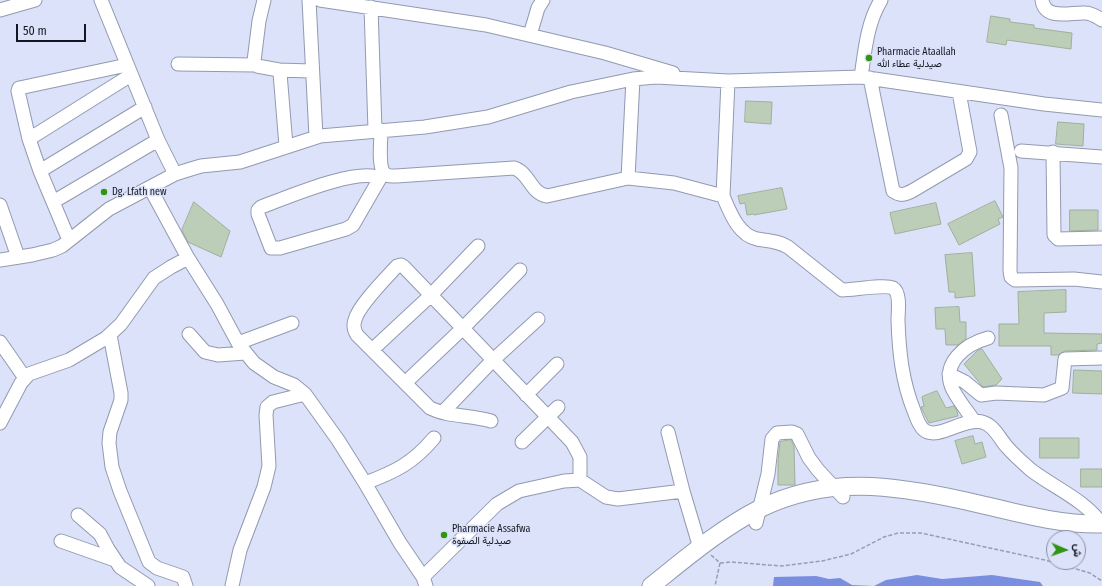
<!DOCTYPE html>
<meta charset="utf-8">
<style>
body{margin:0}
#map{position:relative;width:1102px;height:586px;overflow:hidden;background:#dbe2fa;font-family:"Fira Sans Condensed",Vazirmatn,sans-serif}
canvas{display:block}
.north{position:absolute;left:1046px;top:530px;width:40px;height:40px;box-sizing:border-box;background:#dbe2fa;border:1px solid #8b91a2;border-radius:50%;rotate:92deg;font-size:11px;font-weight:700;line-height:16px;text-align:center;color:#14171f}
.north::after{content:'';display:block;margin:auto;width:14px;height:18px;background:#339413;clip-path:polygon(50% 0,100% 100%,50% 72%,0 100%)}
.scale{position:absolute;left:16px;top:24px;width:70px;height:18px;box-sizing:border-box;border:2px solid #14171f;border-top:0;padding-left:5px;font-size:12px;line-height:14px;white-space:nowrap;color:#14171f;-webkit-text-stroke:3px #dbe2fa;paint-order:stroke}
</style>
<div id="map">
<canvas width="1102" height="586"></canvas>
<div class="north">ش</div>
<div class="scale">50 m</div>
</div>
<script>
const ctx = document.querySelector('canvas').getContext('2d');
ctx.lineJoin = 'round';
function fill(path, color) {
  ctx.fillStyle = color;
  ctx.fill(path, 'evenodd');
}
function trace(path, color, width, dash) {
  ctx.strokeStyle = color;
  ctx.lineWidth = width;
  ctx.lineCap = dash ? 'butt' : 'round';
  ctx.setLineDash(dash || []);
  ctx.stroke(path);
}
function write(font, color, halo, rows, align = 'center') {
  ctx.font = font + ' "Fira Sans Condensed",Vazirmatn,sans-serif';
  ctx.lineWidth = 3;
  ctx.setLineDash([]);
  ctx.textBaseline = 'middle';
  ctx.strokeStyle = halo;
  ctx.fillStyle = color;
  for (const [text, x, y, turn = 0] of rows) {
    ctx.save();
    ctx.translate(x, y);
    ctx.rotate((+turn || 0) * Math.PI / 180);
    ctx.textAlign = isNaN(turn) ? turn : align;
    if (halo) ctx.strokeText(text, 0, 0);
    ctx.fillText(text, 0, 0);
    ctx.restore();
  }
}
fill(new Path2D(`
 M917 575 942 579 992 575 1040 582 1043 586H773L774 577 816 576 829 579 840 578 852 585 874 586 886 580Z`), '#7a8ee0');
const building = new Path2D(`
 M991 16 1010 19V22L1034 25V28L1072 33 1071 49 1007 40 1006 45 987 42Z
 M746 101 772 102 771 124 745 122Z
 M1058 122 1084 124 1083 146 1056 144Z
 M782 188 787 209 754 215V214L747 215 745 203 740 204 738 196Z
 M995 201 1003 217 998 219 1000 224 959 245 948 224Z
 M194 202 230 231 221 257 188 242 182 230Z
 M936 203 941 224 895 234 890 213Z
 M1070 210H1098V230L1070 231Z
 M972 253 975 296 955 298V292H949L945 255Z
 M1066 290V312L1044 313V333L1102 334V343L1097 344V350L1065 351 1058 355H1051V346H999V324H1019L1018 292Z
 M959 307 960 322H966V339L958 345H946L945 329H936L935 308Z
 M982 349 1002 379 996 385 983 387 964 364 977 351Z
 M1074 370 1102 371V394L1073 393Z
 M937 391 946 408 954 406 957 411 958 416 929 423 921 407 924 406 922 397Z
 M973 436 975 444 982 442 986 457 962 464 955 441Z
 M1040 438H1079V458H1040Z
 M791 440 794 446 795 485H778V461L780 442Z
 M1081 469H1102V487H1081Z`);
fill(building, '#bccdb8');
trace(building, '#9faf9b', 1);
const minor = new Path2D(`
 M101 0 158 140 175 174
 M264 0 259 21 254 61 257 66 279 70 280 73 286 146
 M309 0 316 137
 M320 0 486 25 605 53 673 73
 M1042 0C1045 21 1071 12 1085 13 1092 13 1097 17 1102 20
 M371 7 375 130
 M0 10 35 0
 M530 35 538 8 543 0
 M178 64 255 65
 M279 70 311 71
 M861 77C865 50 867 23 881 0
 M870 78 893 191C900 196 904 195 912 191L966 159 970 152 959 92
 M728 81 723 196C730 212 738 235 757 239 768 241 779 241 788 247L842 290C853 290 885 284 893 288 901 293 898 312 898 320 899 352 902 381 914 411 916 417 919 426 924 430 938 441 964 417 982 422 994 425 999 438 1007 447 1014 455 1023 463 1031 470 1053 487 1087 501 1102 525
 M1001 115 1011 168 1010 271 1011 277 1015 280 1074 279 1102 282
 M381 130C381 140 378 166 384 173 387 177 392 176 396 176L514 168C530 173 530 193 547 196L628 178 674 183 723 196
 M29 139 131 75
 M1021 151 1102 157
 M1053 152 1054 235 1058 239 1102 238
 M40 171 145 107
 M380 178C357 167 286 198 261 207L258 210V214L271 248H280L346 229 353 225 383 173
 M628 178 633 79
 M150 188 188 258 217 304 238 343 254 363 274 377 294 385 305 394 338 440 365 483 400 543 423 577 426 586
 M53 202 158 140
 M0 205 18 257
 M69 240 40 171 29 139 18 91 19 88 24 87 127 65
 M0 260 32 255 53 250 62 246 109 209 175 174 191 169 201 166 240 162 320 136 425 127 488 117 571 92 633 79 656 77 728 81 861 77 1044 104 1102 110
 M189 334 205 352 218 355 245 353
 M110 335 121 393V400L110 432 109 443 112 467 120 491 149 562 157 568 183 577 186 586
 M0 342 25 378
 M238 343 292 323
 M372 350 430 296 478 246
 M949 374 965 382 981 395 996 393 1044 395 1062 388 1065 359 1102 358
 M405 383 462 329 520 270
 M526 395 557 364
 M443 412 492 361 538 319
 M491 421C471 415 448 417 430 408L357 335C354 330 353 325 355 320 358 306 387 277 397 266L401 265 404 267 572 442 580 457V480
 M974 421C967 411 959 401 953 390 940 363 966 344 988 338
 M0 423 21 383 29 374 69 360 106 338 121 324 154 278 171 267 188 258
 M668 432 683 491
 M522 442 558 407
 M365 483C395 472 413 463 434 438
 M78 515 100 534 108 549 120 567 148 586
 M756 523 768 474 772 439 777 433 792 432 797 434 809 458 818 470 843 497
 M61 541 115 560
 M423 577 497 504 519 491 564 481 580 480 606 497 618 499 683 491 700 548
 M232 586 240 550 264 487 269 466 266 415 267 407 273 402 305 394`);
const major = new Path2D(`
 M651 586C685 559 720 529 759 509 828 475 894 485 966 501 1011 511 1056 525 1102 524`);
trace(minor, '#939ab0', 15);
trace(major, '#939ab0', 19);
trace(new Path2D(`
 M711 555 720 563 715 586
 M720 563 731 562 782 566 822 561 851 554 884 537 898 533H921L1045 560 1090 573 1102 581`), '#989eb0', 1.5, [4, 2]);
trace(minor, '#fff', 13);
trace(major, '#fff', 17);
for (const [x, y, r, color] of [
 [869,58,4,"#339413"],
 [104,192,4,"#339413"],
 [444,535,4,"#339413"]
]) {
  const dot = new Path2D();
  dot.arc(x, y, r, 0, 2 * Math.PI);
  ctx.fillStyle = color;
  ctx.fill(dot);
  trace(dot, '#dbe2fa', 1.5);
}
write('10px', '#14171f', '#dbe2fa', [
 ["Pharmacie Ataallah",877,52],
 ["صيدلية عطاء الله",877,64],
 ["Dg. Lfath new",112,192],
 ["Pharmacie Assafwa",452,529],
 ["صيدلية الصفوة",452,541]
], 'left');
</script>
